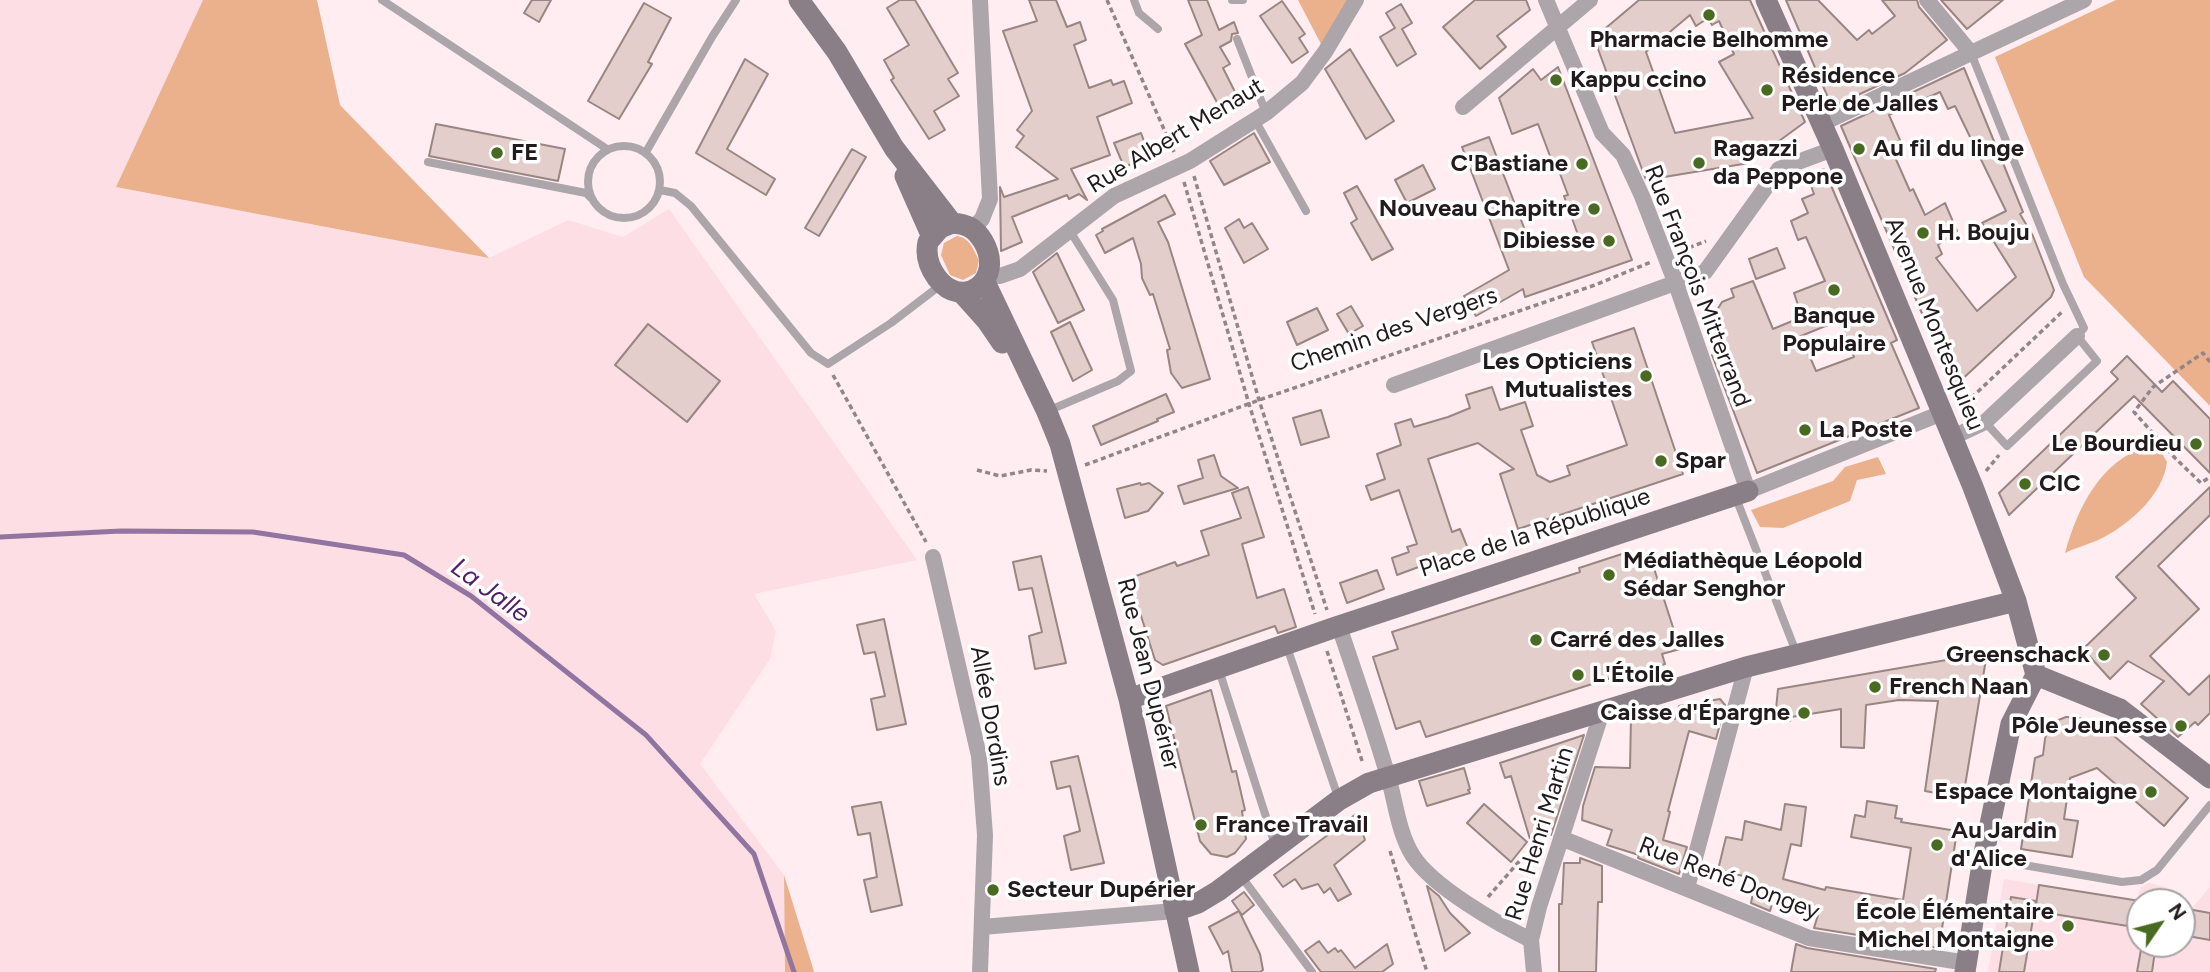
<!DOCTYPE html>
<meta charset="utf-8">
<style>
body{margin:0}
#map{position:relative;width:2210px;height:972px;overflow:hidden;background:#ffedf1;font-family:Figtree,sans-serif}
canvas{display:block}
.north{position:absolute;left:2126px;top:888px;width:70px;height:70px;box-sizing:border-box;background:#fff;border:2px solid #a7a3a4;border-radius:50%;rotate:55deg;font-size:19px;font-weight:700;line-height:28px;text-align:center;color:#221a1c}
.north::after{content:'';display:block;margin:auto;width:24px;height:32px;background:#496a21;clip-path:polygon(50% 0,100% 100%,50% 72%,0 100%)}
</style>
<div id="map">
<canvas width="2210" height="972"></canvas>
<div class="north">N</div>
</div>
<script>
const ctx = document.querySelector('canvas').getContext('2d');
ctx.lineJoin = 'round';
function fill(path, color) {
  ctx.fillStyle = color;
  ctx.fill(path, 'evenodd');
}
function trace(path, color, width, dash) {
  ctx.strokeStyle = color;
  ctx.lineWidth = width;
  ctx.lineCap = dash ? 'butt' : 'round';
  ctx.setLineDash(dash || []);
  ctx.stroke(path);
}
function write(font, color, halo, rows, align = 'center') {
  ctx.font = font + ' Figtree,sans-serif';
  ctx.lineWidth = 7;
  ctx.setLineDash([]);
  ctx.textBaseline = 'middle';
  ctx.strokeStyle = halo;
  ctx.fillStyle = color;
  for (const [text, x, y, turn = 0] of rows) {
    ctx.save();
    ctx.translate(x, y);
    ctx.rotate((+turn || 0) * Math.PI / 180);
    ctx.textAlign = isNaN(turn) ? turn : align;
    if (halo) ctx.strokeText(text, 0, 0);
    ctx.fillText(text, 0, 0);
    ctx.restore();
  }
}
fill(new Path2D(`
 M0 0H203L116 187 489 258 568 220 623 237 669 209 917 560 754 594 776 631 770 659 700 764 784 875 785 972H0Z
 M2004 879 2137 901 2141 887 2149 883 2165 887 2192 908 2210 887V972H1988ZM2140 902H2182V944H2140Z`), '#fddee5');
fill(new Path2D(`
 M203 0H317L340 105 489 258 116 187Z
 M1298 0H1349L1322 46Z
 M2116 0H2210V406L2084 277 1995 57Z
 M957 236C970 238 973 249 979 260L976 273 963 280 950 275 941 255 944 243Z
 M2148 446 2160 450 2167 462C2163 496 2127 527 2096 541 2086 545 2075 548 2065 553 2078 507 2100 461 2148 446Z
 M1878 457 1886 474 1857 480 1850 501 1783 528 1760 527 1751 510 1833 481 1845 467Z
 M784 875 812 965 814 972H785Z`), '#eab18c');
trace(new Path2D(`
 M0 537 121 531 253 532 404 555 471 596 646 735 754 854 794 972`), '#9174a0', 5);
const building = new Path2D(`
 M532 0H551L539 22 524 13Z
 M900 0H915L958 73 948 79 959 96 934 111 945 130 929 139 891 80 894 78 884 60 909 45 887 8Z
 M1029 0H1056L1067 27 1080 22 1086 40 1074 45 1089 88 1111 80 1113 85 1124 81 1132 103 1097 117 1110 155 1071 169 1087 200 1079 194 1069 199 1067 195 1012 217 1022 242 1001 251 1000 187 1004 197 1058 179 1016 147 1024 136 1017 130 1032 111 1003 31 1037 21Z
 M1188 0H1207L1219 30 1234 22 1238 33 1232 34 1231 41 1220 47 1230 64 1223 68 1237 96 1219 106 1185 44 1202 35Z
 M1475 0H1526L1530 10 1497 36 1506 47 1480 69 1443 27Z
 M1639 0H1750L1805 122 1749 163 1646 180 1594 38ZM1690 15 1696 26 1708 18 1712 25 1719 21 1734 54 1719 62 1753 118 1675 133 1646 52Z
 M1786 0H1818L1857 40 1869 30 1872 34 1895 16 1882 0H1917L1919 7 1947 40 1905 73 1832 107Z
 M1941 0H2003L1967 29Z
 M1282 1 1305 34 1299 38 1308 52 1292 63 1260 16Z
 M644 3 671 18 648 62 652 64 619 119 588 101Z
 M1401 4 1412 23 1402 29 1416 54 1397 66 1380 37 1395 28 1386 13Z
 M1350 49 1394 121 1366 139 1325 69Z
 M745 59 768 74 727 149 775 179 766 195 696 153Z
 M1558 67 1632 260 1525 297 1523 289 1476 316 1464 296 1509 270 1462 147 1489 137 1533 251 1578 235 1564 196 1568 195 1556 163 1553 164 1538 124 1512 134 1499 98 1533 69 1541 80Z
 M1964 68 2023 212 2020 214 2033 236 2054 290 2051 297 1958 383 1950 375 1937 345 1936 346 1841 126ZM1940 92 1948 109 1955 106 2006 211 1982 223 2016 277 1977 311 1936 258 1942 254 1938 245 1957 231 1945 203 1925 215 1913 189 1910 191 1890 146 1900 140 1889 115Z
 M436 124 565 149 558 181 429 156Z
 M1141 133 1150 157 1124 167 1114 143Z
 M1254 133 1270 162 1224 185 1210 161Z
 M852 149 866 157 819 236 805 228Z
 M1423 165 1435 189 1407 203 1395 180Z
 M1824 169 1897 340 1891 343 1919 408 1757 473 1712 355 1724 350 1712 318 1722 302 1734 297 1731 289 1753 281 1773 329 1802 317 1794 293 1825 281 1806 237 1798 240 1791 221 1808 213 1802 199 1814 194 1807 175ZM1840 320 1854 357 1816 371 1801 336Z
 M1357 186 1393 249 1372 260 1351 223 1357 219 1344 193Z
 M1165 195 1175 214 1158 222 1168 242 1210 379 1182 388 1171 373 1167 350 1170 349 1153 294 1150 295 1142 278 1141 264 1133 238 1105 253 1096 235 1103 231 1102 229Z
 M1239 219 1244 228 1252 223 1268 249 1244 263 1225 228Z
 M1777 248 1785 268 1756 279 1749 259Z
 M1057 253 1084 310 1058 323 1033 272Z
 M1351 306 1363 326 1349 334 1337 314Z
 M1317 308 1328 330 1297 345 1287 322Z
 M1070 322 1092 370 1073 381 1051 332Z
 M648 324 720 381 687 422 615 365Z
 M1634 328 1683 474 1518 529 1500 474 1514 469 1478 443 1440 455 1428 459 1452 532 1460 529 1473 561 1436 573 1432 562 1397 575 1392 558 1409 552 1407 547 1417 544 1399 490 1371 500 1366 486 1385 479 1377 454 1401 445 1395 424 1411 419 1414 427 1448 417 1470 408 1466 395 1492 387 1500 410 1525 402 1533 426 1521 430 1537 475 1550 482 1570 475 1567 466 1627 445 1592 342Z
 M2127 356 2162 392 2173 381 2210 419V473L2134 396 2009 515 1999 493 2118 379 2111 372Z
 M1166 394 1174 412 1157 419 1158 421 1101 445 1093 426Z
 M1321 410 1329 437 1301 445 1293 418Z
 M1214 455 1221 476 1238 488 1184 504 1178 486 1203 478 1198 460Z
 M1140 483 1141 485 1149 483 1163 493 1148 511 1125 518 1117 489Z
 M1248 487 1264 537 1242 544 1257 598 1284 589 1296 627 1278 633 1275 626 1163 665 1155 660 1135 597 1128 599 1122 581 1175 562 1177 566 1209 555 1201 531 1241 518 1232 493Z
 M2210 487V515L2158 566 2199 609 2150 656 2189 695 2210 675V713L2198 725 2195 722 2178 737 2141 704 2164 681 2128 661 2110 679 2083 649 2136 598 2116 577Z
 M1628 552 1631 562 1650 556 1680 649 1662 654 1665 664 1615 680 1614 677 1426 737 1420 721 1396 729 1373 657 1398 649 1392 632 1580 572 1579 568Z
 M1041 556 1066 663 1035 669 1029 636 1042 632 1032 588 1019 590 1013 562Z
 M1377 570 1384 589 1347 603 1340 583Z
 M884 619 906 724 877 730 871 699 885 696 875 652 864 654 857 625Z
 M1987 653 1963 798 1925 791 1938 701 1899 700 1866 705 1864 748 1841 747V709L1791 717 1790 721 1775 719 1778 689Z
 M1211 690 1232 772 1236 771 1245 810 1242 811 1246 839 1235 853 1227 857 1211 854 1200 841 1166 706Z
 M1720 699 1725 705 1716 739 1689 731 1668 811 1670 812 1663 840 1687 847 1679 874 1638 858 1639 855 1607 845 1612 830 1582 820 1583 806 1595 767 1630 768 1631 718 1675 719 1679 706Z
 M2066 717H2077L2086 721 2098 735 2108 731 2188 798 2164 826 2097 768 2070 778 2064 819 2078 821 2072 857 2021 849 2035 758 2043 755 2045 739 2048 729 2056 721Z
 M1584 735 1551 835 1540 827 1530 839 1511 776 1505 778 1500 763Z
 M1078 756 1104 863 1071 870 1064 836 1080 831 1070 786 1057 789 1051 762Z
 M1464 768 1470 789 1468 790 1470 793 1427 806 1419 781Z
 M1867 801 1897 806 1895 818 1902 819 1901 822 1957 831 1939 948 1814 928 1818 915 1772 904 1770 911 1751 903 1756 879 1718 870 1726 837 1742 840 1745 821 1781 830 1785 804 1806 807 1801 846 1791 844 1783 879 1825 890 1826 887 1903 900 1911 848 1851 837 1855 815 1865 817Z
 M881 802 902 905 871 912 864 880 877 877 870 833 858 835 852 807Z
 M1484 804 1527 842 1511 862 1467 823Z
 M1356 814 1365 840 1334 865 1351 894 1338 901 1330 888 1324 893 1318 884 1302 889 1295 879 1283 887 1274 875Z
 M1580 858 1602 866V902H1598L1596 972H1559V904H1562L1564 863H1580Z
 M2039 885 2140 901V928L2035 911Z
 M1427 886 1439 896 1450 913 1470 933 1445 951Z
 M1244 892 1254 905 1242 915 1232 901Z
 M2011 897 2036 901 2024 972H1999Z
 M2182 908 2210 913V940L2182 935Z
 M1239 911 1260 954 1263 970 1260 972H1232L1228 951 1223 954 1209 927Z
 M1319 941 1328 953 1335 948 1338 952 1341 950 1355 968 1387 944 1393 964 1382 972H1321L1305 951Z
 M1796 944 1807 948 1936 969 1935 972H1791Z
 M2142 944H2156L2152 972H2137Z`);
fill(building, '#e4cecb');
trace(building, '#998582', 2);
trace(new Path2D(`
 M1107 0 1174 152
 M1194 176 1259 400 1327 610
 M1184 182 1249 404 1315 614
 M1681 251 1706 241
 M2210 362 2203 353 2153 387 2134 412 2175 458 2201 483 2210 477
 M833 375 926 542
 M1956 398 1968 401 2063 311
 M1085 465 1259 400 1595 285 1651 262
 M977 470 1000 476 1031 470 1047 471
 M1986 471 1999 455
 M1327 651 1363 764
 M1390 851 1427 972
 M1488 897 1537 841 1543 844`), '#938689', 3.5, [5, 3.5]);
trace(new Path2D(`
 M382 0 607 149
 M1134 0 1139 13 1158 29
 M1232 0H1243
 M1237 39 1266 113
 M1971 53 2063 284 2084 328 2077 336 2097 361 2007 446 1985 422
 M1255 120 1306 211
 M588 182a36 36 0 1 1 72 0a36 36 0 1 1-72 0Z
 M646 152 712 37 736 0
 M428 162 586 193 591 198
 M660 190 675 193 691 206 811 353 828 364 891 323 942 284
 M1050 410 1118 381 1131 371 1113 300 1070 231
 M1736 498 1796 652
 M1286 644 1338 797
 M1219 670 1275 845
 M1983 858 2122 882 2141 880 2157 870 2210 805
 M1241 876 1312 972`), '#aca5aa', 8);
trace(new Path2D(`
 M1546 0 1602 133 1623 155 1642 196 1676 284 1748 491 1942 413
 M1971 53 2084 0
 M1463 107 1590 0
 M1821 124 1971 53 1927 0
 M973 228 982 219 990 199 980 0
 M990 273 1000 276 1020 269 1114 196 1190 161 1266 113 1302 83 1325 52 1356 0
 M1394 385 1705 272 1779 169 1833 149
 M1953 437 1985 422 2077 336
 M933 557 979 756 985 835 980 972
 M1339 626C1356 677 1374 728 1389 780 1396 805 1399 834 1413 856 1433 887 1498 924 1531 940
 M1561 838 1809 938 1967 963
 M1687 888 1746 667
 M982 927 1175 911
 M1534 972 1531 940 1539 907 1599 721V711`), '#aca5aa', 16);
trace(new Path2D(`
 M799 0 837 52 894 148 952 223
 M1766 0 1833 149 1973 487 2016 601 2036 675
 M905 176 932 237
 M952 223C967 224 975 228 983 241 1006 280 963 312 937 278 929 267 925 255 928 242L940 228Z
 M985 282 1047 412 1060 444 1129 699 1189 972
 M961 292 987 321 1002 343
 M2036 675 2120 709 2210 778
 M1129 699 1333 628 1748 491
 M1175 911 1198 903 1218 891 1339 800 1369 783 1746 667 2016 601
 M1965 972 1983 858 2011 724 2036 675`), '#8a7f87', 21);
for (const [x, y, r, color] of [
 [1709,15,7,"#496a21"],
 [1556,80,7,"#496a21"],
 [1767,90,7,"#496a21"],
 [1859,149,7,"#496a21"],
 [497,153,7,"#496a21"],
 [1699,163,7,"#496a21"],
 [1582,164,7,"#496a21"],
 [1594,209,7,"#496a21"],
 [1923,233,7,"#496a21"],
 [1609,241,7,"#496a21"],
 [1834,290,7,"#496a21"],
 [1646,376,7,"#496a21"],
 [1805,430,7,"#496a21"],
 [2196,444,7,"#496a21"],
 [1661,461,7,"#496a21"],
 [2025,484,7,"#496a21"],
 [1609,575,7,"#496a21"],
 [1536,640,7,"#496a21"],
 [2104,655,7,"#496a21"],
 [1578,675,7,"#496a21"],
 [1875,687,7,"#496a21"],
 [1804,713,7,"#496a21"],
 [2181,726,7,"#496a21"],
 [2151,792,7,"#496a21"],
 [1201,825,7,"#496a21"],
 [1937,845,7,"#496a21"],
 [993,890,7,"#496a21"],
 [2068,926,7,"#496a21"]
]) {
  const dot = new Path2D();
  dot.arc(x, y, r, 0, 2 * Math.PI);
  ctx.fillStyle = color;
  ctx.fill(dot);
  trace(dot, '#fff', 2.5);
}
write('bold 24px', '#221a1c', '#fff', [
 ["Pharmacie Belhomme",1709,40,"center"],
 ["Résidence",1781,76],
 ["Perle de Jalles",1781,104],
 ["Kappu ccino",1570,80],
 ["Ragazzi",1713,149],
 ["da Peppone",1713,177],
 ["Au fil du linge",1873,149],
 ["FE",511,153],
 ["C'Bastiane",1568,164,"right"],
 ["Nouveau Chapitre",1580,209,"right"],
 ["H. Bouju",1937,233],
 ["Dibiesse",1595,241,"right"],
 ["Banque",1834,316,"center"],
 ["Populaire",1834,344,"center"],
 ["Les Opticiens",1632,362,"right"],
 ["Mutualistes",1632,390,"right"],
 ["La Poste",1819,430],
 ["Le Bourdieu",2182,444,"right"],
 ["Spar",1675,461],
 ["CIC",2039,484],
 ["Médiathèque Léopold",1623,561],
 ["Sédar Senghor",1623,589],
 ["Carré des Jalles",1550,640],
 ["Greenschack",2090,655,"right"],
 ["L'Étoile",1592,675],
 ["French Naan",1889,687],
 ["Caisse d'Épargne",1790,713,"right"],
 ["Pôle Jeunesse",2167,726,"right"],
 ["Espace Montaigne",2137,792,"right"],
 ["France Travail",1215,825],
 ["Au Jardin",1951,831],
 ["d'Alice",1951,859],
 ["Secteur Dupérier",1007,890],
 ["École Élémentaire",2054,912,"right"],
 ["Michel Montaigne",2054,940,"right"]
], 'left');
write('24px', '#221a1c', '#fff', [
 ["Rue Albert Menaut",1176,136,-31],
 ["Rue François Mitterrand",1697,286,69],
 ["Avenue Montesquieu",1934,324,68],
 ["Chemin des Vergers",1394,330,-19],
 ["Place de la République",1535,533,-18],
 ["Rue Jean Dupérier",1148,674,76],
 ["Allée Dordins",990,716,80],
 ["Rue Henri Martin",1540,834,-73],
 ["Rue René Dongey",1729,879,21]
]);
write('italic 26px', '#4f1f69', '#fff', [
 ["La Jalle",490,591,36]
]);
</script>
